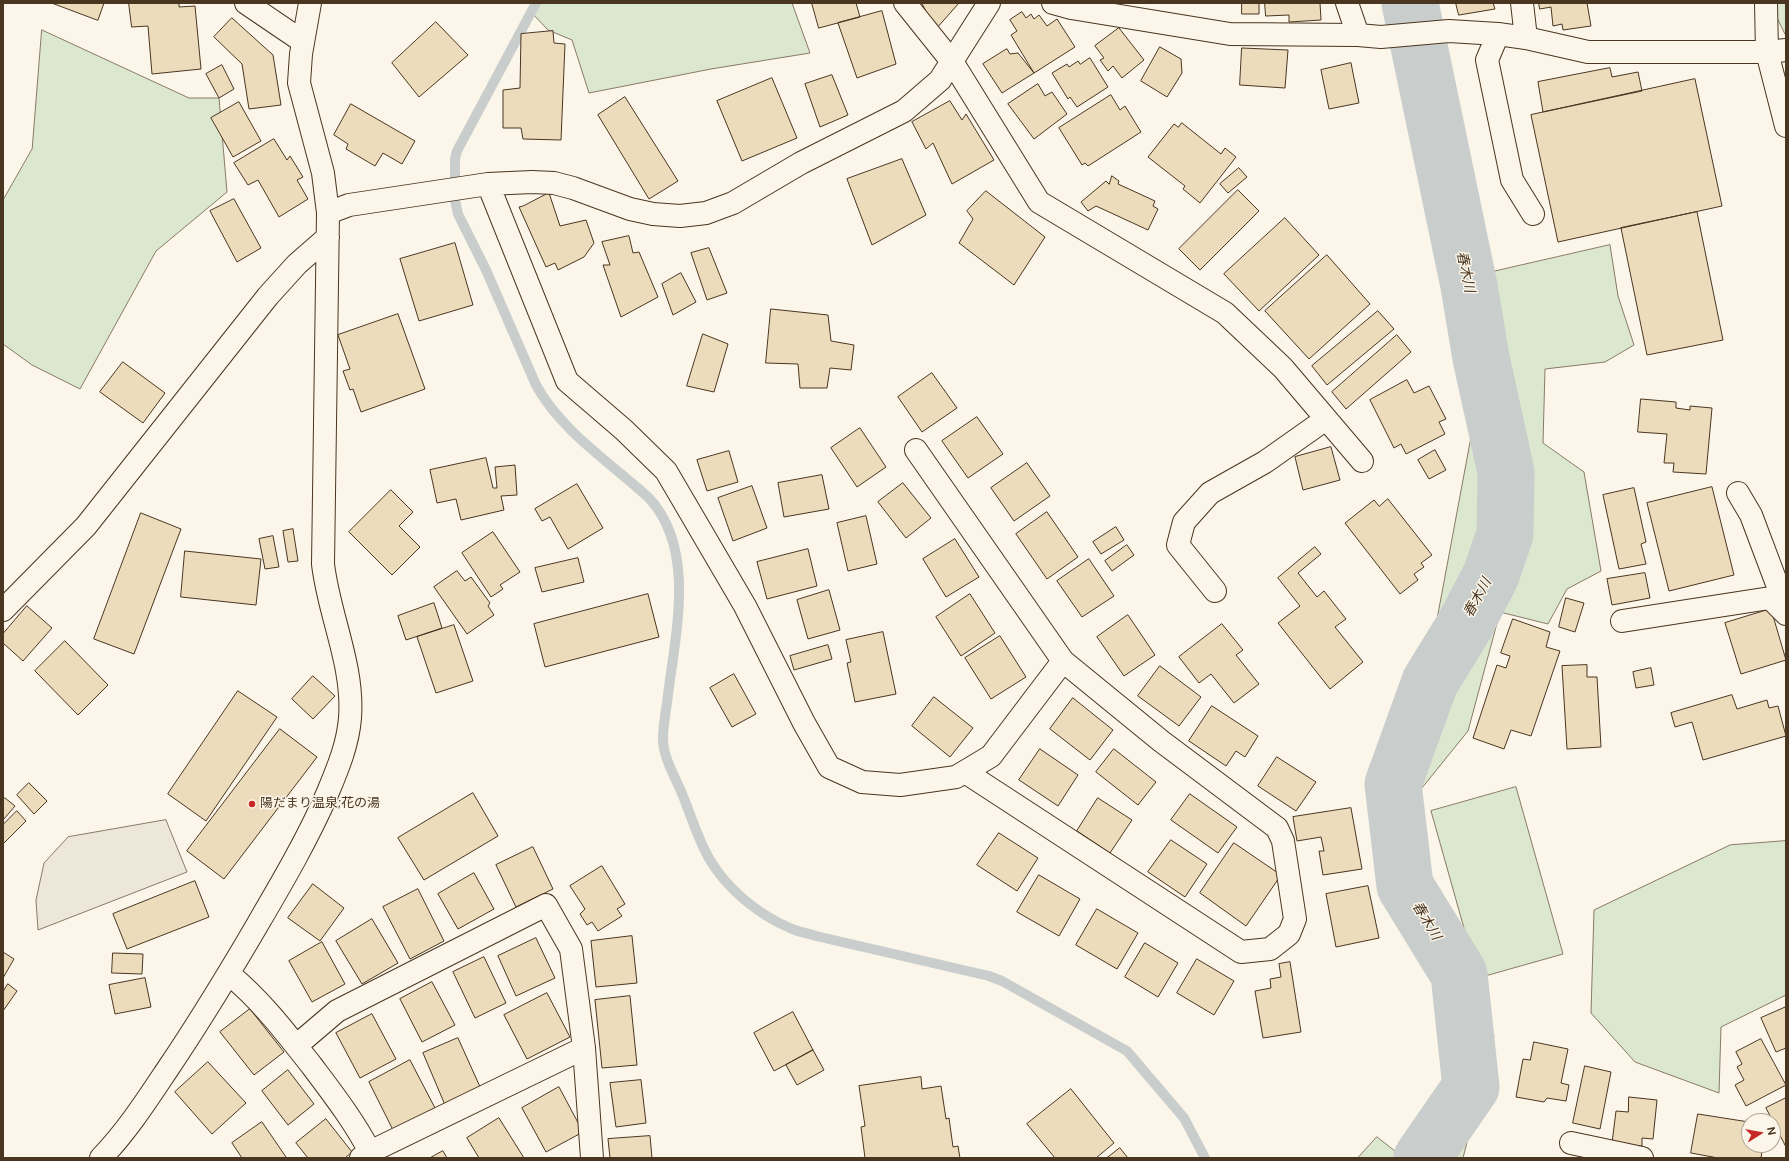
<!DOCTYPE html>
<meta charset="utf-8">
<style>
body{margin:0}
#map{position:relative;width:1789px;height:1161px;overflow:hidden;background:#fbf6e9;font-family:"DM Sans",sans-serif}
canvas{display:block}
.frame{position:absolute;inset:0;border:4px solid #4a3520;pointer-events:none}
.north{position:absolute;left:1741px;top:1113px;width:40px;height:40px;box-sizing:border-box;background:#fbf6e9;border:1px solid #b4a999;border-radius:50%;rotate:79deg;font-size:11px;font-weight:700;line-height:16px;text-align:center;color:#4a3520}
.north::after{content:'';display:block;margin:auto;width:14px;height:18px;background:#c62828;clip-path:polygon(50% 0,100% 100%,50% 72%,0 100%)}
</style>
<div id="map">
<canvas width="1789" height="1161"></canvas>
<div class="frame"></div>
<div class="north">N</div>
</div>
<script>
const ctx = document.querySelector('canvas').getContext('2d');
ctx.lineJoin = 'round';
function fill(path, color) {
  ctx.fillStyle = color;
  ctx.fill(path, 'evenodd');
}
function trace(path, color, width, dash) {
  ctx.strokeStyle = color;
  ctx.lineWidth = width;
  ctx.lineCap = dash ? 'butt' : 'round';
  ctx.setLineDash(dash || []);
  ctx.stroke(path);
}
function write(font, color, halo, rows, align = 'center') {
  ctx.font = font + ' "DM Sans","Noto Sans JP",sans-serif';
  ctx.lineWidth = 3;
  ctx.setLineDash([]);
  ctx.textBaseline = 'middle';
  ctx.strokeStyle = halo;
  ctx.fillStyle = color;
  for (const [text, x, y, turn = 0] of rows) {
    ctx.save();
    ctx.translate(x, y);
    ctx.rotate((+turn || 0) * Math.PI / 180);
    ctx.textAlign = isNaN(turn) ? turn : align;
    if (halo) ctx.strokeText(text, 0, 0);
    ctx.fillText(text, 0, 0);
    ctx.restore();
  }
}
const green = new Path2D(`
 M532 3H792L810 53 711 69 589 93 572 40 548 30 531 12Z
 M1775 3H1786V36L1775 14Z
 M42 30 189 98H219L227 192 156 251 80 389 32 365 3 344V200L32 149Z
 M1610 245 1618 296 1634 345 1605 362 1545 369 1543 443 1584 472 1601 571 1567 589 1548 624 1500 612 1468 731 1413 799 1432 646 1471 437 1466 278Z
 M1516 787 1563 954 1478 978 1431 811Z
 M1786 841V995L1721 1027 1719 1093 1635 1062 1591 1013 1594 910 1730 845Z
 M1472 1031 1494 1036 1463 1158H1430Z
 M1377 1137 1404 1158H1358Z`);
fill(green, '#dce7d0');
trace(green, '#887966', 1);
const parking = new Path2D(`
 M166 820 187 872 38 930 36 900 44 863 68 837Z`);
fill(parking, '#ede7d9');
trace(parking, '#887966', 1);
trace(new Path2D(`
 M536 3 457 151 455 159V200L458 214 486 270 536 385C562 432 610 462 649 498 698 551 674 639 667 703 665 715 663 727 663 739 663 758 676 778 683 796 691 816 699 842 710 860 727 889 759 915 790 928 798 932 807 933 816 936L989 976 1002 981 1127 1051 1184 1118 1205 1158`), '#c9cecd', 10);
trace(new Path2D(`
 M1410 3 1469 286 1481 358 1506 472 1505 534 1491 575 1465 625 1430 682 1393 784 1405 886 1459 974 1471 1087 1422 1158`), '#c9cecd', 57);
const building = new Path2D(`
 M52 3H104L98 20Z
 M129 3H179V7L195 6 201 69 152 74 148 26 132 27Z
 M812 3H856L860 17 819 28Z
 M922 3H959L936 29Z
 M1242 3H1259V14H1242Z
 M1265 3H1320L1321 20 1289 22V15L1266 16Z
 M1456 3H1493L1495 9 1459 15Z
 M1539 3H1587L1591 26 1563 30 1562 24 1553 26 1551 7 1540 9Z
 M882 11 896 64 857 78 838 23Z
 M1022 12 1026 18 1031 14 1034 19 1039 15 1047 26 1057 19 1075 47 1034 73 1011 35 1017 31 1010 20Z
 M232 18 273 55 281 105 249 109 242 64 214 37Z
 M436 22 468 55 419 97 392 63Z
 M1119 28 1144 60 1122 78 1113 66 1108 71 1100 60 1104 58 1095 46Z
 M553 31 554 43 565 44 561 140 523 139 521 128H503V90L520 88 521 34Z
 M1160 47 1181 59 1182 73 1167 97 1141 81Z
 M1242 48 1288 50 1285 88 1240 85Z
 M1007 49 1010 54 1018 53 1034 73 1002 93 983 64Z
 M1090 58 1108 87 1077 107 1070 97 1068 99 1052 73 1067 64 1069 67 1078 61 1080 64Z
 M1351 63 1359 103 1329 109 1321 70Z
 M222 65 234 89 219 98 206 74Z
 M1610 68 1612 77 1638 72 1642 91 1543 112 1538 82Z
 M832 75 848 115 820 127 805 84Z
 M772 78 797 138 742 161 717 101Z
 M1695 79 1722 206 1558 242 1531 115Z
 M1038 84 1045 96 1052 92 1067 114 1034 139 1008 104Z
 M1111 95 1120 110 1125 106 1141 132 1088 166 1085 163 1082 165 1059 128Z
 M625 97 678 181 649 199 598 115Z
 M950 101 962 120 966 114 994 160 952 184 933 143 926 149 912 122Z
 M239 102 261 141 233 157 211 118Z
 M351 104 415 141 402 164 383 153 375 166 346 149 348 144 334 135Z
 M1182 123 1221 154 1225 148 1236 157 1200 203 1183 189 1185 186 1148 157 1174 124 1178 127Z
 M274 139 287 160 290 156 303 177 297 180 308 199 279 217 258 180 248 185 234 163Z
 M902 159 926 215 872 245 847 179Z
 M1239 168 1247 177 1228 193 1220 184Z
 M1112 176 1119 181 1118 184 1155 201 1153 206 1158 209 1148 230 1096 206 1088 211 1081 202 1106 181 1109 184Z
 M1238 190 1259 211 1200 270 1179 249Z
 M986 191 1045 237 1014 285 959 243 973 219 967 211Z
 M549 193 560 226 586 220 594 243 584 257 558 270 555 263 546 267 519 207 523 206Z
 M234 199 261 248 237 262 210 211Z
 M1697 212 1723 340 1647 355 1621 228Z
 M1285 218 1319 255 1259 311 1224 274Z
 M629 236 633 253 639 252 658 297 621 317 603 265H610L602 242Z
 M455 243 473 305 419 321 400 259Z
 M709 248 727 293 707 300 691 253Z
 M1327 255 1370 304 1309 359 1265 311Z
 M681 273 696 302 673 315 662 284Z
 M771 309 828 315 831 341 854 345 851 370 830 368 827 388H800L798 364 766 363Z
 M1378 311 1394 329 1327 385 1312 366Z
 M398 314 425 389 361 412 353 389 350 390 343 371 350 369 338 335Z
 M703 334 728 344 714 392 687 386Z
 M1397 335 1411 352 1346 409 1332 392Z
 M123 362 165 393 143 423 100 392Z
 M932 373 957 408 922 432 898 397Z
 M1407 380 1414 393 1429 386 1446 419 1439 422 1445 434 1406 454 1401 444 1394 448 1370 400Z
 M1641 399 1676 402V408L1690 410V406L1712 408 1706 474 1673 472 1674 463H1664L1667 434 1638 432Z
 M977 417 1003 454 968 478 942 441Z
 M860 428 886 467 857 487 831 448Z
 M1331 447 1340 480 1303 490 1295 457Z
 M1435 450 1446 470 1429 479 1418 460Z
 M729 451 738 482 707 491 697 460Z
 M486 458 493 488H497L495 467 515 465 517 495 501 496 504 510 461 520 456 499 437 503 430 470Z
 M1027 463 1050 496 1014 521 991 488Z
 M822 475 829 509 784 517 778 483Z
 M903 483 931 518 906 538 878 502Z
 M577 484 603 528 568 549 550 517 542 521 535 509Z
 M752 486 767 528 733 541 718 498Z
 M1712 487 1734 575 1669 591 1647 503Z
 M1634 488 1646 542 1641 544 1646 564 1619 569 1603 495Z
 M391 490 413 512 399 526 420 547 392 575 349 532Z
 M1388 499 1432 555 1421 563 1424 567 1414 574 1418 580 1400 594 1345 523 1374 500 1379 506Z
 M1047 512 1078 557 1047 579 1016 534Z
 M141 513 181 529 134 654 94 639Z
 M866 516 877 564 848 571 837 523Z
 M1116 527 1124 540 1101 554 1093 542Z
 M293 529 298 561 288 562 283 531Z
 M493 532 520 572 500 585 503 589 491 597 462 553Z
 M273 536 279 567 265 569 259 539Z
 M955 539 979 577 946 597 923 559Z
 M1127 545 1134 555 1112 571 1105 561Z
 M1315 547 1321 554 1298 573 1317 597 1324 591 1346 619 1335 627 1363 662 1330 689 1278 623 1300 606 1278 578Z
 M808 549 817 586 767 599 757 562Z
 M185 551 261 559 256 605 181 597Z
 M578 558 584 582 542 592 535 568Z
 M1089 559 1114 596 1082 617 1057 581Z
 M457 571 465 581 471 577 490 603 488 606 494 615 467 634 434 587Z
 M1645 573 1650 598 1612 605 1607 579Z
 M829 590 840 630 808 639 797 600Z
 M648 594 659 637 545 667 534 624Z
 M970 594 995 633 961 656 936 617Z
 M1566 598 1584 603 1575 632 1559 627Z
 M434 603 442 628 406 640 398 616Z
 M27 606 52 628 23 661 3 643V634Z
 M1771 609 1786 660 1741 674 1725 623Z
 M1128 615 1155 655 1124 676 1097 637Z
 M1513 619 1550 632 1546 647 1560 651 1531 736 1511 730 1504 749 1473 738 1497 665 1506 668 1510 656 1501 653Z
 M1222 624 1243 650 1236 655 1259 684 1234 703 1211 674 1199 683 1179 657Z
 M454 625 473 681 436 693 417 637Z
 M883 632 896 694 855 702 847 663 851 662 846 640Z
 M1000 636 1026 677 991 699 965 658Z
 M65 641 108 685 78 715 35 671Z
 M828 645 832 659 794 670 790 656Z
 M1587 665V677H1597L1601 747 1567 749 1562 666Z
 M1160 666 1201 697 1179 726 1138 696Z
 M1651 668 1654 685 1636 688 1633 672Z
 M734 674 756 714 732 727 710 688Z
 M313 676 335 696 313 719 292 699Z
 M238 691 277 717 206 821 168 794Z
 M1732 695 1737 709 1767 700 1769 708 1778 706 1786 736 1703 760 1692 722 1675 727 1671 713Z
 M934 697 973 728 950 757 912 726Z
 M1073 698 1113 730 1090 760 1050 729Z
 M1212 706 1258 736 1245 757 1236 751 1226 766 1189 741Z
 M280 729 317 757 224 879 187 851Z
 M1040 749 1078 775 1058 806 1019 780Z
 M1114 749 1156 782 1138 805 1096 772Z
 M1277 757 1316 782 1296 811 1258 786Z
 M29 783 47 801 34 814 17 795Z
 M473 793 498 836 424 880 398 838Z
 M1190 794 1237 827 1218 853 1171 820Z
 M5 798 15 806 3 820V800Z
 M1098 798 1132 820 1110 853 1077 831Z
 M1351 808 1362 869 1323 875 1319 851H1324L1321 837 1297 841 1293 817Z
 M17 811 26 821 3 844V825Z
 M999 833 1038 858 1017 891 977 865Z
 M1171 840 1207 864 1185 897 1148 872Z
 M1234 843 1281 875 1246 926 1200 893Z
 M533 847 553 889 516 907 496 865Z
 M602 866 625 904 617 909 622 916 598 931 592 922 587 925 580 914 585 909 570 886Z
 M474 873 494 909 458 929 438 894Z
 M1039 875 1080 899 1059 936 1017 912Z
 M195 881 209 917 127 949 113 914Z
 M313 884 344 908 320 941 288 918Z
 M1368 886 1379 938 1336 947 1326 894Z
 M418 889 444 941 410 959 383 907Z
 M1097 909 1138 933 1117 969 1076 945Z
 M372 919 398 963 362 984 336 941Z
 M632 936 637 983 596 987 591 941Z
 M536 938 555 978 516 996 498 956Z
 M322 942 345 984 312 1002 289 961Z
 M1145 943 1178 963 1158 997 1125 977Z
 M3 952 14 959 3 978Z
 M113 953 143 954 142 974 112 973Z
 M484 957 506 1003 475 1018 453 972Z
 M1197 959 1234 981 1214 1015 1177 993Z
 M1290 962 1301 1032 1263 1038 1255 991 1271 988 1270 979 1281 977 1279 964Z
 M145 978 151 1007 115 1014 109 985Z
 M432 982 455 1025 422 1042 400 999Z
 M8 984 17 991 3 1011V992Z
 M547 993 570 1037 527 1059 504 1015Z
 M630 996 637 1065 602 1068 595 1000Z
 M1786 1007V1048L1776 1052 1761 1018Z
 M250 1009 284 1052 254 1075 220 1032Z
 M793 1012 813 1050 774 1071 754 1033Z
 M372 1014 396 1059 360 1078 336 1033Z
 M458 1038 481 1089 445 1105 423 1053Z
 M1761 1039 1786 1085 1746 1106 1735 1085 1744 1080 1737 1067 1742 1064 1736 1052Z
 M1534 1042 1568 1049 1561 1083 1569 1085 1566 1101 1547 1098 1544 1102 1516 1097 1523 1059 1530 1060Z
 M813 1050 824 1070 797 1085 786 1065Z
 M410 1060 435 1108 393 1130 369 1082Z
 M208 1062 246 1103 212 1134 175 1092Z
 M1585 1066 1611 1072 1600 1129 1573 1123Z
 M288 1070 314 1104 288 1125 262 1091Z
 M921 1077 922 1089 941 1086 946 1119 949 1118 953 1147 958 1146 960 1158H865L861 1127 865 1126 859 1086Z
 M641 1080 646 1123 616 1127 610 1083Z
 M559 1087 583 1132 546 1152 522 1108Z
 M1071 1089 1114 1143 1096 1158H1055L1027 1124Z
 M1629 1097 1657 1100 1653 1139 1642 1138V1146L1612 1143 1616 1111 1628 1112Z
 M1786 1098V1147L1766 1108Z
 M1698 1114 1749 1122V1145H1763L1761 1158H1718L1691 1153Z
 M499 1118 524 1158H479L467 1138Z
 M326 1119 352 1152 345 1158H308L296 1143Z
 M262 1122 286 1157 284 1158H242L232 1143Z
 M650 1136 652 1158H610L608 1139Z
 M1120 1148 1128 1158H1107Z
 M443 1151 447 1158H430Z`);
fill(building, '#ecdcbc');
trace(building, '#4a3520', 1);
const minor = new Path2D(`
 M246 3 302 41
 M905 3 953 63 1039 202 1225 313 1283 368 1362 461
 M1053 3 1071 8 1230 34 1358 35 1381 37 1449 31 1498 34 1526 38 1588 52H1767L1786 50
 M1347 3 1358 35
 M1522 3 1526 38
 M1766 3 1767 52 1786 126
 M1498 34 1487 60 1512 180 1533 214
 M488 184 567 381 624 430 666 471 745 606 804 723 829 767 862 782 900 785 956 777 991 756 1063 661
 M328 213 349 205 488 184 532 182 554 183 573 188 630 209 653 214 680 216 706 213 733 203 801 163 904 111 940 80 989 3
 M916 450 1063 661 1161 741 1277 828 1283 841 1295 919 1289 934 1270 949 1241 952 965 772
 M1738 493 1751 515 1786 608
 M1215 591 1178 545 1184 522 1210 493 1265 462 1326 419
 M3 610 86 526 268 296 297 264 328 237
 M1622 621 1770 598 1786 614
 M229 974C261 1000 286 1033 312 1066 333 1094 354 1121 370 1152
 M296 1046 337 1011 546 905 571 949 584 1048 592 1158
 M1571 1143 1642 1158
 M101 1158C127 1131 147 1100 167 1070 196 1027 223 983 249 939 277 891 306 843 328 792 338 768 348 744 350 718 354 665 329 616 323 564L328 213 323 173 299 83 301 54 310 3
 M361 1158 370 1152 584 1048`);
trace(minor, '#4a3520', 24);
trace(minor, '#fbf6e9', 22);
for (const [x, y, r, color] of [
 [252,804,4,"#c62828"]
]) {
  const dot = new Path2D();
  dot.arc(x, y, r, 0, 2 * Math.PI);
  ctx.fillStyle = color;
  ctx.fill(dot);
  trace(dot, '#fbf6e9', 1.5);
}
write('13px', '#4a3520', '#fbf6e9', [
 ["陽だまり温泉;花の湯",260,804]
], 'left');
write('italic 14px', '#4a3520', '#fbf6e9', [
 ["春木川",1465,272,78],
 ["春木川",1478,598,-61],
 ["春木川",1426,921,59]
]);
</script>
